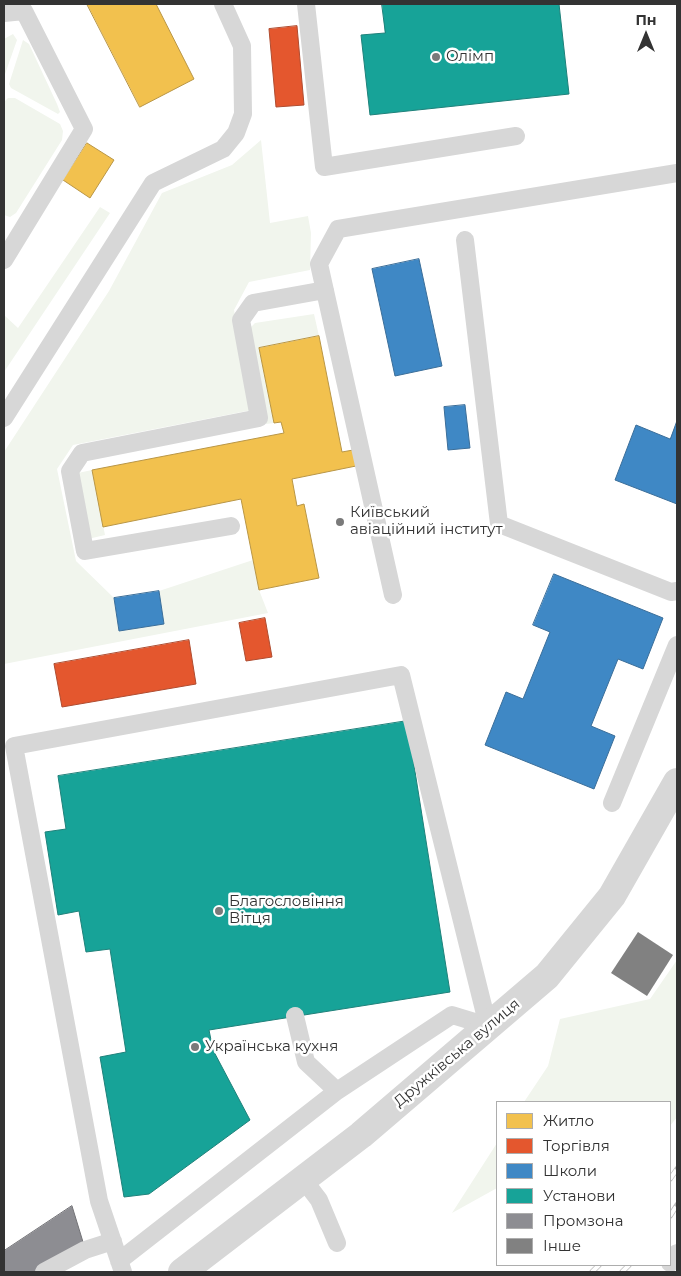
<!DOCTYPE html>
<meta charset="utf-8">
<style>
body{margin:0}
#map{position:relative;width:681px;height:1276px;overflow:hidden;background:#fff;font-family:Montserrat,sans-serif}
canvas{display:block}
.frame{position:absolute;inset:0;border:5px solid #333;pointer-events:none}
.legend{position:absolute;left:496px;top:1101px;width:175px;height:165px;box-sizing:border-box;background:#fff;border:1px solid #adadad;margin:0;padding:6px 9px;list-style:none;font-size:15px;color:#333}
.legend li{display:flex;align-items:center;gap:10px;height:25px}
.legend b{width:25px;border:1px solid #adadad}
.north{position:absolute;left:621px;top:10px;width:50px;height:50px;-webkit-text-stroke:4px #fff;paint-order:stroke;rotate:0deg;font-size:14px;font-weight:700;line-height:20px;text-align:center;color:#333}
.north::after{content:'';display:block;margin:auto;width:18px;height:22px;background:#333;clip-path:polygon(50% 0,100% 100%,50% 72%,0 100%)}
</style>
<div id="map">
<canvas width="681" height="1276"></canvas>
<div class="frame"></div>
<ul class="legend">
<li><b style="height:14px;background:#f2c14e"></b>Житло</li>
<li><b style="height:14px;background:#e4572e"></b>Торгівля</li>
<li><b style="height:14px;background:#3f88c5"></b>Школи</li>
<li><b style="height:14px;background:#17a398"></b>Установи</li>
<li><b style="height:14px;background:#8d8d92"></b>Промзона</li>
<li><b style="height:14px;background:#818181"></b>Інше</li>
</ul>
<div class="north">Пн</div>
</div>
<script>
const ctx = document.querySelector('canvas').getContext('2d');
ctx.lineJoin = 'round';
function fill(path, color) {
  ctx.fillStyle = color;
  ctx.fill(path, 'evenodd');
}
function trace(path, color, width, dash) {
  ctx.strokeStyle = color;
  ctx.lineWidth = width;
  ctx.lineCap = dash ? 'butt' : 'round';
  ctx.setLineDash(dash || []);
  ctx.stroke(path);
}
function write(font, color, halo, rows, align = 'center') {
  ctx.font = font + ' Montserrat,sans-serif';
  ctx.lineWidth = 5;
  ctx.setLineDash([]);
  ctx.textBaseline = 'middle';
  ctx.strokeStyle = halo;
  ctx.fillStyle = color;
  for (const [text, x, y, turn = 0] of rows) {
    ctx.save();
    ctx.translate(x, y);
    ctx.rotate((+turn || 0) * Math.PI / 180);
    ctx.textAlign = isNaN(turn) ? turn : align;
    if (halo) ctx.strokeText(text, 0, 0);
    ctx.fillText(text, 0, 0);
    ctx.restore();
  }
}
fill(new Path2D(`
 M13 34 17 40 4 77V39Z
 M23 40 29 44 57 104 60 112 58 114 11 88 9 84Z
 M8 98H15L60 124 63 131 62 140 16 213 10 217 4 215V102Z
 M261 140 270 223 308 216 311 233 310 270 249 282 234 310 252 410 73 445 57 469 76 561 114 598 119 631 164 624 159 591 253 560 259 590 268 613 4 664V452L109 291 162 193 232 165Z
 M100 207 110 213 4 372V315L18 328Z
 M314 314 319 336 259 348 274 423 266 424 249 329 255 323Z
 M92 470 105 535 88 539 78 473Z
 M677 960V1117L670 1126V1102H524L548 1066 560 1019 650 999Z
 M497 1143V1188L452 1213Z`), '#f1f5ed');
const homes = new Path2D(`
 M87 4H156L194 79 140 107Z
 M87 143 114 160 90 198 63 180Z
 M319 336 342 452 353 450 356 466 292 479 297 506 304 504 319 578 259 590 241 499 103 527 92 470 284 433 281 422 274 423 259 348Z`);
fill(homes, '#f2c14e');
trace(homes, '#b99646', 1);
const shops = new Path2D(`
 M297 26 304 105 276 107 269 29Z
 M265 618 272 657 246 661 239 623Z
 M189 640 196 684 62 707 54 664Z`);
fill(shops, '#e4572e');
trace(shops, '#af4c30', 1);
const schools = new Path2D(`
 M419 259 442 366 395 376 372 269Z
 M465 405 470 448 448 450 444 407Z
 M677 421V504L615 480 636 425 670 439Z
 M554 574 663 618 643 669 618 659 591 726 615 736 594 789 485 745 506 692 523 699 550 632 533 625Z
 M159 591 164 624 119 631 114 598Z`);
fill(schools, '#3f88c5');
trace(schools, '#3b6e99', 1);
const public = new Path2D(`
 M382 4H559L569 94 370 115 361 35 385 33Z
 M407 721 450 992 209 1030 213 1050 250 1120 149 1194 124 1197 100 1057 126 1052 110 949 86 952 79 911 58 915 45 832 66 829 58 776Z`);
fill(public, '#17a398');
trace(public, '#1f817a', 1);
const industry = new Path2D(`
 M72 1206 83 1242 37 1272H4V1251Z`);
fill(industry, '#8d8d92');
trace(industry, '#727276', 1);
fill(new Path2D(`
 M638 932 673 955 647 996 611 973Z`), '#818181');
trace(new Path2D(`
 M306 4 324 167 516 136
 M4 13 24 11 84 129 4 260
 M465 240 499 524 671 592 677 591
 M4 418 153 183 223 149 236 133 243 114 242 46 223 4
 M231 526 85 551 70 471 82 453 259 418 241 320 253 303 325 290
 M393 595 319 264 338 229 677 173
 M612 803 677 645
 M295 1016 306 1062 337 1091
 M303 1179 319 1200 337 1243
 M119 1261 337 1091 452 1015 488 1026
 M670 1263 677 1253
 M44 1272 85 1250 113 1241
 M123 1272 99 1201 14 746 401 675 488 1026`), '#d7d7d7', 18);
trace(new Path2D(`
 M182 1272 361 1135 547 976 612 896 677 782`), '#d7d7d7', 28);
const rail = new Path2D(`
 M670 1179 677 1169
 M670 1216 677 1205
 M592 1272 599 1265
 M622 1272 629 1265`);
trace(rail, '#bebebe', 5.5);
trace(rail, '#fff', 4, [11]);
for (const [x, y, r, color] of [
 [436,57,5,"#7a7a7a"],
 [340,522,5,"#7a7a7a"],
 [219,911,5,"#7a7a7a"],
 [195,1047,5,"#7a7a7a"]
]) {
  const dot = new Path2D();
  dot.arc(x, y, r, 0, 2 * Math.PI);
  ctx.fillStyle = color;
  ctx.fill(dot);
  trace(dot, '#fff', 2);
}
write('15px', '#333', '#fff', [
 ["Олімп",446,57],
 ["Київський",350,513],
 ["авіаційний інститут",350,530],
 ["Благословіння",229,902],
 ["Вітця",229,919],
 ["Українська кухня",205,1047]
], 'left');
write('15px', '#333', '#fff', [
 ["Дружківська вулиця",457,1053,-40]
]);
</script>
